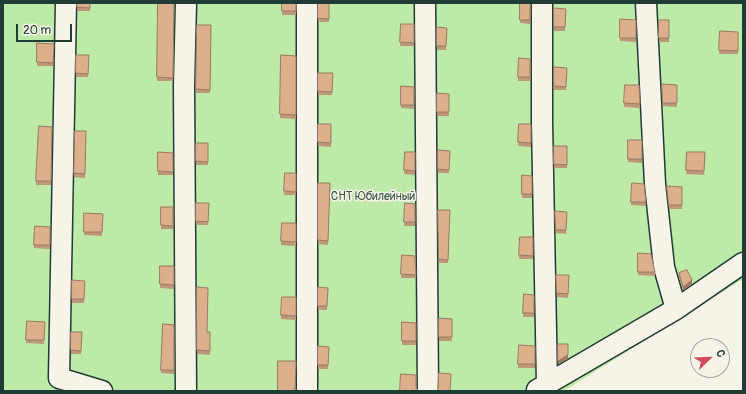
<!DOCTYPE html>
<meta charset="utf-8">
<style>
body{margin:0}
#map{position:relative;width:746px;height:394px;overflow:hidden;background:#f7f3e8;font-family:Pangolin,sans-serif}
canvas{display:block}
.frame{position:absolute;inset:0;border:4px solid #1f3d34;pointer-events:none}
.north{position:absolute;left:690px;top:338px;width:40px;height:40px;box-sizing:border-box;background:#f7f3e8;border:1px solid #a1aaa0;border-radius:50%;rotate:67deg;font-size:11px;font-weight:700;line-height:16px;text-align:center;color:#1f3d34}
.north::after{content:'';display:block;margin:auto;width:14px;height:18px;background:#d1495b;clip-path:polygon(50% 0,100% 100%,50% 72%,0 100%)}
.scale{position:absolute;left:16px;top:24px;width:56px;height:18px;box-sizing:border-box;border:2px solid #1f3d34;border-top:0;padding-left:5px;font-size:12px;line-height:14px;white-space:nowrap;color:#1f3d34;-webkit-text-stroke:3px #f7f3e8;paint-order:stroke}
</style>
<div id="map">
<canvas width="746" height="394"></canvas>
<div class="frame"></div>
<div class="north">С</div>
<div class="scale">20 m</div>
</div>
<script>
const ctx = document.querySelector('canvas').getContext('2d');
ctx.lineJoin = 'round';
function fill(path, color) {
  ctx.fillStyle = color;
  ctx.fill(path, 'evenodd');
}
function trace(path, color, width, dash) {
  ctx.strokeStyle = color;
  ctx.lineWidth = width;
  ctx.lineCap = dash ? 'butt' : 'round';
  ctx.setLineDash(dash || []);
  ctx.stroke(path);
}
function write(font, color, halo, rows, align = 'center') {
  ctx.font = font + ' Pangolin,sans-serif';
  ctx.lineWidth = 3;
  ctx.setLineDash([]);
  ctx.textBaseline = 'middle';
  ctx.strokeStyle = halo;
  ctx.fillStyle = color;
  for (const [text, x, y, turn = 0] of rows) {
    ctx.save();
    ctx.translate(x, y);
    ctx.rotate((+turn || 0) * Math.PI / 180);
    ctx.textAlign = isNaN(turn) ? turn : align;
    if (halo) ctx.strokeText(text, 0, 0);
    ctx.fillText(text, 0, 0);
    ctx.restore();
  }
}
fill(new Path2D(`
 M3 3H743V279L564 391H3Z`), '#bdeaa8');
const minor = new Path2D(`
 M66 3 59 378 102 391
 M186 3 184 86 186 391
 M425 3 428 391
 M542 3V122L547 384
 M646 3 655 184 664 267 676 309
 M537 390 676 309 743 263
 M307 391V3`);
trace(minor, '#1f3d34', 23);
trace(minor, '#f7f3e8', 20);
fill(new Path2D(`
 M37 3H55L54 4Z
 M77 3H90V11H77Z
 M158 3H174L173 81H157Z
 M282 3H297L296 15H282Z
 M318 3H329V22H318Z
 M520 3H530V24L520 23Z
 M554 8 566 9 565 31H554Z
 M620 19 636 20V42L620 41Z
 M659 20H669V42H659Z
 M401 24H414V46H400Z
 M197 25H211L210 93H196Z
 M437 27 447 28 446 50H437Z
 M720 31 738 32V54H719Z
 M37 43 54 44 53 66H37Z
 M76 55H89L88 77H76Z
 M281 55 296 56V119L280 118Z
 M519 58 530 59V81H518Z
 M554 67 567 68 566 90H554Z
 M318 73H333L332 95H318Z
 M662 84 677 85V107L663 106Z
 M639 85 640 108 624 107V103Z
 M401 86 414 87V109L401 108Z
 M437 93 449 94V116H437Z
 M318 124H331V147L318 146Z
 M519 124H531V147L518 146Z
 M39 126 52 127 51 185H36Z
 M75 131H86L85 178 74 177Z
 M628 140H642V163L628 162Z
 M196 143H208V165H196Z
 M554 146H567V168H554Z
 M438 150 450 151 449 173H438Z
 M158 152 173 153V175H158Z
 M405 152H415V175L404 174Z
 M687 152H705L704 175 686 174Z
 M285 173H296V195H284Z
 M522 175 532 176V198H522Z
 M318 183H330L328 245 318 244Z
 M632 183 646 202V206L631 205Z
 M667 186 682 187V209H669Z
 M196 203H209L208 225H196Z
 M405 203 415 204V226H404Z
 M161 207H173V229H161Z
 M438 210H450L448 263H439Z
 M555 211 567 212 566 234 556 233Z
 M84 213 103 214 102 236 84 235Z
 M282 223H296V246L281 245Z
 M35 226 50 227V249L34 248Z
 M520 237H533V259H519Z
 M638 253 655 272V276L638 275Z
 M402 255 415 256 416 278H401Z
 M160 266H174V289L160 288Z
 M679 273 692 284 683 290 679 277Z
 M556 275H569L568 298 557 297Z
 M72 280 85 281 84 303H72Z
 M197 287 207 332H210V355L197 354Z
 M318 287 328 288 327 310H318Z
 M524 294 534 295V317H523Z
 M296 297V320L281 319V315Z
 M439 318 452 319V341H439Z
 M27 321 45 322 44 344 26 343Z
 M402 322 416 323V345H402Z
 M163 324 174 325V374L161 373Z
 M71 332H82L81 354H71Z
 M519 345 535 346V368H518Z
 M318 346 329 347 328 369H318Z`), '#bd9779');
fill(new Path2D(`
 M692 280V284L683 290V287Z
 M568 344V359L558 364V361Z`), '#9a7b63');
const building = new Path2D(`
 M77 3H90V8L77 7Z
 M158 3H174L173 78 157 77Z
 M282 3H296V11H282Z
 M318 3H329V19L318 18Z
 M520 3H530V20H520Z
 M554 8 566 9 565 27H554Z
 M620 19 636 20V38H620Z
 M659 20H669V38H659Z
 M401 24H414V43L400 42Z
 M197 25H211L210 90 196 89Z
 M437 27 447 28 446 46H437Z
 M720 31 738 32V51L719 50Z
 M37 43 54 44 53 63 37 62Z
 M76 55H89L88 74 76 73Z
 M281 55 296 56V115L280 114Z
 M519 58 530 59V77H518Z
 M554 67 567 68 566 87 554 86Z
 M318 73H333L332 92 318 91Z
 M662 84 677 85V103H663Z
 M625 85H639L640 104 624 103Z
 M401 86 414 87V105H401Z
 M437 93 449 94V112H437Z
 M318 124H331V143L318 142Z
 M519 124H531V143L518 142Z
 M39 126 52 127 51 181H36Z
 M75 131H86L85 174 74 173Z
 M628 140H642V159H628Z
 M196 143H208V162L196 161Z
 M554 146H567V165L554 164Z
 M438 150 450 151 449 170 438 169Z
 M158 152 173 153V172L158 171Z
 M405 152H415V171L404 170Z
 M687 152H705L704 171 686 170Z
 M285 173H296V192L284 191Z
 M522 175 532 176V194H522Z
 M318 183H330L328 241 318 240Z
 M632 183 644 184 646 202H631Z
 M667 186 682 187V205H669Z
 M196 203H209L208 222 196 221Z
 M405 203 415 204V222H404Z
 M161 207H173V226L161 225Z
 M438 210H450L448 260 439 259Z
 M555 211 567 212 566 230H556Z
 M84 213 103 214 102 232H84Z
 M282 223H296V242L281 241Z
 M35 226 50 227V245H34Z
 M520 237H533V256L519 255Z
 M638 253 651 254 655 272H638Z
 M402 255 415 256 416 275 401 274Z
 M160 266H174V285L160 284Z
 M687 270 692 280 683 287 679 273Z
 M556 275H569L568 294 557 293Z
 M72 280 85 281 84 299H72Z
 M197 287 208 288 207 332H210V351L197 350Z
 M318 287 328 288 327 306H318Z
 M524 294 534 295V313H523Z
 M282 297H296V316L281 315Z
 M439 318 452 319V337H439Z
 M27 321 45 322 44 340H26Z
 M402 322 416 323V341H402Z
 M163 324 174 325V370H161Z
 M71 332H82L81 351 71 350Z
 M558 344H568V355L558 361Z
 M519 345 535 346V364H518Z
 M318 346 329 347 328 365H318Z
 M278 361H296L295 391H278Z
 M439 373 451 374 450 391H438Z
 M401 374 416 375V387L418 391H400Z
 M56 390 75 391H56Z`);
fill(building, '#dcb08d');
trace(building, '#9a7b63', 1);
write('12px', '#375745', '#f7f3e8', [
 ["СНТ Юбилейный",373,197]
]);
</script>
